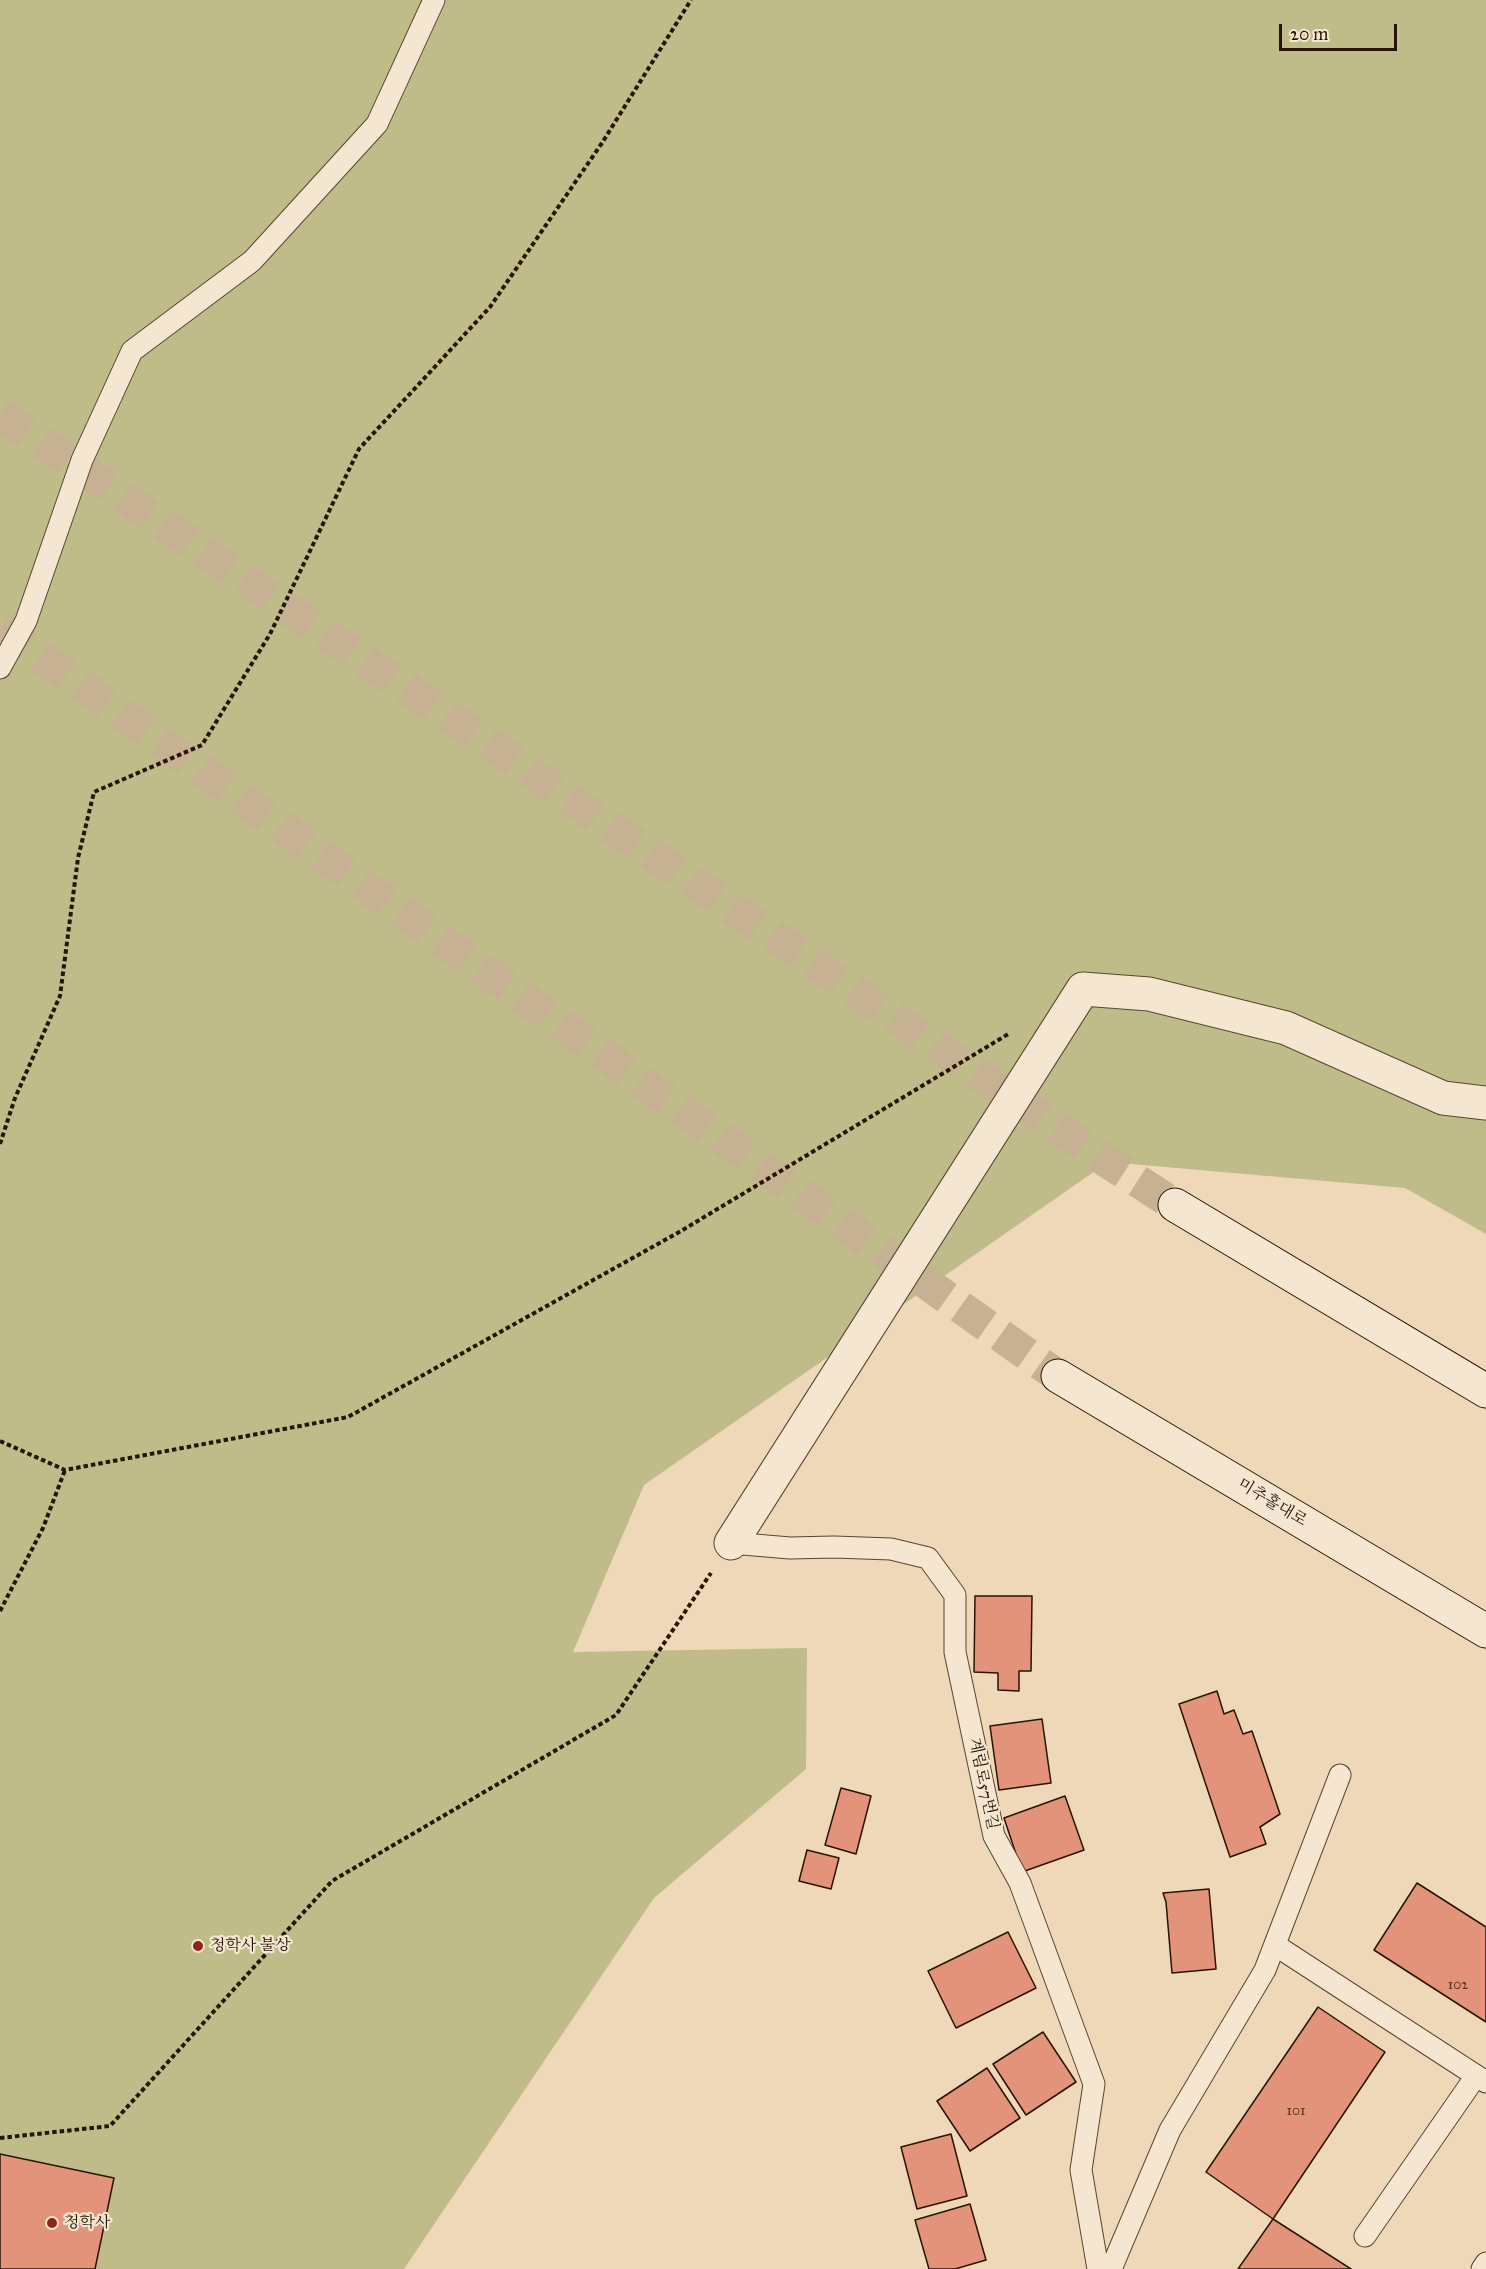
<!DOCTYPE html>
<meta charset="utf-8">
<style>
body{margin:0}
#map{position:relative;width:1486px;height:2269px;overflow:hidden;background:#eed8b7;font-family:"IM FELL Great Primer",serif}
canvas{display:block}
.scale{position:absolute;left:1279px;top:24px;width:118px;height:27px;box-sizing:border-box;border:3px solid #271403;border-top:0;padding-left:8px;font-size:18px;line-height:21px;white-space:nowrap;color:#271403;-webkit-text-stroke:4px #f4e6d0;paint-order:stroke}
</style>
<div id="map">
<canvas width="1486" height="2269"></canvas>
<div class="scale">20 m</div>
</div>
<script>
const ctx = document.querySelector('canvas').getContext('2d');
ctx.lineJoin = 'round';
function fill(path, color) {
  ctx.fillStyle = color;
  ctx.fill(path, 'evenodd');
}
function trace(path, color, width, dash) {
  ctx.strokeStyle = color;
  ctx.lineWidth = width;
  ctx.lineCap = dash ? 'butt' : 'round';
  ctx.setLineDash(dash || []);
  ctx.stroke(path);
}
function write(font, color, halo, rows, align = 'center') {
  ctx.font = font + ' "IM FELL Great Primer","Noto Serif KR",serif';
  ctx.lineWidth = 4.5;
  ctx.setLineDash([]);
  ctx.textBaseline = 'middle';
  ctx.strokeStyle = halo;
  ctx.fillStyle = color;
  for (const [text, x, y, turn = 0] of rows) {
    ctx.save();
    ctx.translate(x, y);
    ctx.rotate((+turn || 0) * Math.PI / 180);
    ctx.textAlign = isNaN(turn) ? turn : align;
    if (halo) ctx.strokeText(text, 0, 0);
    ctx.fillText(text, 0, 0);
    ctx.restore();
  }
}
fill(new Path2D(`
 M0 0H1486V1234L1405 1188 1108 1162 644 1485 573 1652 807 1648 806 1769 654 1898 404 2269H0Z`), '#c0bc89');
const building = new Path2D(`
 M975 1596H1032L1031 1671H1019V1691L998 1690V1673L974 1672Z
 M1217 1691 1224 1714 1234 1710 1243 1734 1252 1731 1280 1814 1260 1827 1266 1844 1230 1857 1179 1704Z
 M1042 1719 1051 1783 999 1790 990 1726Z
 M841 1788 871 1796 856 1854 825 1845Z
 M1065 1796 1084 1850 1022 1872 1004 1818Z
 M807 1850 839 1858 831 1889 799 1881Z
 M1417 1883 1486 1927V2022L1374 1950Z
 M1209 1889 1216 1969 1172 1973 1166 1902 1163 1893Z
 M1008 1932 1036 1988 956 2028 928 1971Z
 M1318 2007 1385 2052 1273 2219 1206 2172Z
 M1043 2032 1076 2082 1026 2115 993 2064Z
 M987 2068 1020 2118 970 2151 937 2101Z
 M951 2134 967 2196 917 2209 901 2147Z
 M0 2154 114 2178 95 2269H0Z
 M970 2204 986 2260 955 2269H929L915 2220Z
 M1273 2219 1351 2269H1238Z`);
fill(building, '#e2937a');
trace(building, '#271403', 1.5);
trace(new Path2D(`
 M0 414 1108 1162 1175 1205
 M0 628 1058 1376`), '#c6b193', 33, [33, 16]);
const service = new Path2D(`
 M0 668 26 621 82 460 132 351 252 261 377 124 434 0
 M731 1543 790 1548 834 1547 891 1549 928 1558 955 1595V1652L994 1836 1020 1883 1094 2084 1081 2170 1098 2269
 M1275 1945 1486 2082
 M1365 2236 1476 2076
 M1111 2269 1170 2130 1265 1970 1340 1775
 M1482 2269 1486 2263`);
const minor = new Path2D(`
 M731 1543 1083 989 1149 994 1286 1028 1443 1098 1486 1103`);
const secondary = new Path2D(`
 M1175 1205 1486 1391
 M1058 1376 1486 1631`);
trace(service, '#594530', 23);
trace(minor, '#594530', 35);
trace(secondary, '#271403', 35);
trace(new Path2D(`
 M0 1144 15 1098 60 996 78 858 94 792 202 745 270 634 359 449 490 307 602 143 691 0
 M0 1441 65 1470 348 1417 681 1231 1010 1033
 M0 1611 43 1528 65 1470
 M0 2138 110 2126 332 1881 616 1715 711 1573`), '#271403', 4, [4.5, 3]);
trace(service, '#f4e6d0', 21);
trace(minor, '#f4e6d0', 33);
trace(secondary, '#f4e6d0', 33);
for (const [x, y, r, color] of [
 [198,1946,6,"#8f2418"],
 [52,2223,6,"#8f2418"]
]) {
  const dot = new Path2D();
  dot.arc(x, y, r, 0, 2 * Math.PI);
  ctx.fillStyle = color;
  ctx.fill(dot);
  trace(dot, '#f4e6d0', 2);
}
write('14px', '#563421', null, [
 ["102",1458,1986],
 ["101",1296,2112]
]);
write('16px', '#271403', '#f4e6d0', [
 ["미추홀대로",1272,1503,31],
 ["계림로57번길",983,1784,78]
]);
write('16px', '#271403', '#f4e6d0', [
 ["청학사 불상",210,1946],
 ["청학사",64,2223]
], 'left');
</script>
